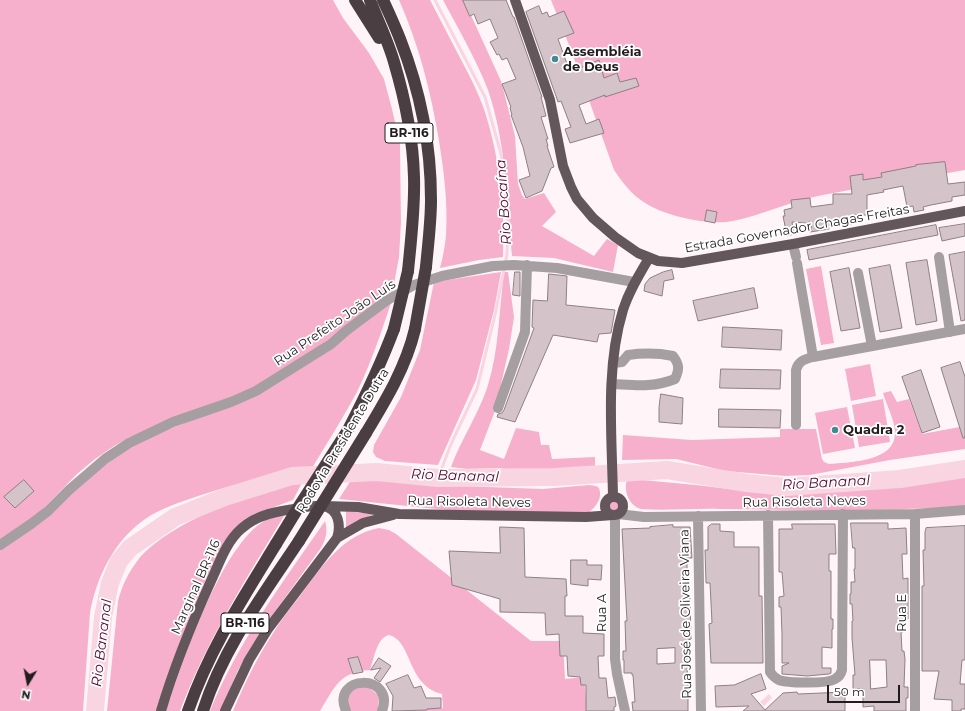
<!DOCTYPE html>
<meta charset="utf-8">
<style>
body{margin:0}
#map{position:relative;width:965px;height:711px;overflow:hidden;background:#fff5f8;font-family:Montserrat,sans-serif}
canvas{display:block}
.north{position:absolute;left:8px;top:663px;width:40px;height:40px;-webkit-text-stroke:3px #fff;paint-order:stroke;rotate:190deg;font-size:11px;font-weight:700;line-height:16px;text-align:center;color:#221c1e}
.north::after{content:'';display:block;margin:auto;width:14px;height:18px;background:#221c1e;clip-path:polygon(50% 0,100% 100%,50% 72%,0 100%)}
.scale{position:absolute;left:827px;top:685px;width:73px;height:18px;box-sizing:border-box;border:2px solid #221c1e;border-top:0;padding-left:5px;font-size:12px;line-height:14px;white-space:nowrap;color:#221c1e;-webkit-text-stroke:3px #fff;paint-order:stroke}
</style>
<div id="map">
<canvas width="965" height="711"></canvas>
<div class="north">N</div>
<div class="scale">50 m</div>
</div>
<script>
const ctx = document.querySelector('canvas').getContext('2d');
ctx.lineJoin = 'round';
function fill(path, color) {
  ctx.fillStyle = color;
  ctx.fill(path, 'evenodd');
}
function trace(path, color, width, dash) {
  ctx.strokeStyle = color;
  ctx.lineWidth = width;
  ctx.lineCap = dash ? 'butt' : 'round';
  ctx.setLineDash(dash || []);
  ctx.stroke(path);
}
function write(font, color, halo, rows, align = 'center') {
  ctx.font = font + ' Montserrat,sans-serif';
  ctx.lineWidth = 3.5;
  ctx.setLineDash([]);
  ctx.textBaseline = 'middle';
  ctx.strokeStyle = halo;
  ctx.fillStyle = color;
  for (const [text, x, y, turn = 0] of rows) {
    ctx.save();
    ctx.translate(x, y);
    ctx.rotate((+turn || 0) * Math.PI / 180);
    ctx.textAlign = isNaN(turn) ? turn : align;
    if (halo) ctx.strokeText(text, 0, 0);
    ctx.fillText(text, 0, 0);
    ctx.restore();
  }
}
fill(new Path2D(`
 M0 0H333L343 18 369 53 384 79 392 109 400 144 401 223 399 257 392 295 311 352 257 386 233 398 128 438 114 446 95 459 77 474 37 515 0 540Z
 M399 0H430C439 17 448 35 457 52 467 71 478 91 485 112 500 159 505 208 503 257L479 260 440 268C443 257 445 246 446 235 448 203 444 172 439 141 431 92 419 45 399 0Z
 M443 0H464L501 81 504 92 515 136 518 184 522 195 525 199 544 193 556 212 542 226 594 256 607 239 618 245 613 272 554 258 512 256C507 200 506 143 488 90 477 61 458 28 443 0Z
 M551 0H965V170C916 179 867 186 818 196 789 202 762 215 733 221 707 226 658 215 638 198 628 190 621 180 614 170L571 50Z
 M821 266 834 343 821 345 806 269Z
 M501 272 494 310 476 380 438 465 385 461 376 457 373 452 374 445 401 397 420 350 434 282Z
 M504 272H508L514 317 509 349 495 411 480 450 504 459 516 428 539 432 541 445H549L552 459 595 457V466L589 471 560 472 530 476 518 474 501 468 467 469 451 467C461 439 479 414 488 385 499 349 499 310 504 272Z
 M391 303C381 333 371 363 357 392 343 418 327 443 312 468 278 473 247 481 214 491 195 497 175 503 157 512 119 531 97 573 90 613L83 711H0V548L80 483 139 441 233 404Z
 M870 364 876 396 851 401 845 369Z
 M891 391 897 402 909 399 922 434 965 426V449L890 460 810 475 785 476 725 471 676 459 622 460 623 435 692 440 780 437V429H816L822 459 824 462 829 464C850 462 896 462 895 432 895 421 886 404 883 393Z
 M883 399 890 442 859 447 852 405Z
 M847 407 855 448 823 454 815 413Z
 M965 471V506C884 512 802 510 721 509 694 508 668 511 641 509 630 506 623 492 627 480L631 479 696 485 787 496 877 482Z
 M353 477 401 480 458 486 543 489 589 485 596 486 599 488C603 498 596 507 588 513L457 511 339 499Z
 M304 479 293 500 258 513 241 525 156 711H107L118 601C122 586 128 573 138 560 170 521 256 491 304 479Z
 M607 505a7 7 0 1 1 14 0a7 7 0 1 1-14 0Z
 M346 511 373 514 346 529Z
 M284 516C246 579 206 642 180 711H166C181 666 225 533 271 518 275 516 280 516 284 516Z
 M325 521C328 531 326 539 321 548L263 628 238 670 221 711H210C238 642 283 582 325 521Z
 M379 528 389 530 396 534 531 641H563L565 679 584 677 587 711H413V708H443L442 694C406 685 413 641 389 635 377 637 374 659 370 670 339 672 335 687 320 711H233C245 682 259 654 277 627 284 616 294 604 302 593 322 566 344 534 379 528Z
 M366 685 379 696 378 711H348L347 709 350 691Z`), '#f6b0cb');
fill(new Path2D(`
 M769 694 772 698 764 706 760 702Z`), '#f9d4e1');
trace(new Path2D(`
 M435 0 485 97 501 154 508 221 507 254 495 315 477 389 451 444 438 478`), '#f9d4e1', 3);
trace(new Path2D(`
 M95 711 103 617 110 583 119 561 130 548 175 517 225 497 292 476 377 472 438 478 554 477 667 470 747 483 786 487 900 479 965 469`), '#f9d4e1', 18);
const building = new Path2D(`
 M463 0H506L513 17H514L542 97H541L546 116 541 117 548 139H546L548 146H547L554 167 551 168 542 191 526 198 519 180 530 176 523 147 511 115H512L510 108 511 107 502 84 516 79 507 58 502 60 499 54 497 55 490 42 498 38 490 19 478 24 474 14 470 16Z
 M539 6 542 14 547 12 549 17 564 11 574 33 558 39 570 72 599 60 604 78 617 73 620 82 636 78 639 86 605 97V95L579 105 586 124 599 119 604 133 570 143 565 129 571 127 561 101 558 102 556 96 526 12Z
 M945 162 948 184 965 182V195L952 197V201L931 205 923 207 924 210 914 212 913 206 907 207 903 186 883 190 884 192 867 195V215H853L852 224 828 225 829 229 810 232 812 224 810 222 805 223 792 222 794 234 787 236 783 216H785L784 210 792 208 791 200 810 198 811 207 833 204V194H852L850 176 863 174V180L882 177 881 173 916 166V165Z
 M707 210 717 212 715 223 705 221Z
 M965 224V236L942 241 939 228Z
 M936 225 938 235 809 260 807 250Z
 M965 252V320L961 321 949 255Z
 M927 260 937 321 916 325 906 263Z
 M890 265 902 328 880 332 869 269Z
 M849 268 860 328 841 331 830 272Z
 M672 270 674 279 664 281 662 296 644 291 645 284 650 278 663 272Z
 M515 272H520V296L513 295Z
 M549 274 567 276 566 305 615 310 611 333 599 334 597 342 553 335 515 422 497 417 498 414 502 413 504 410 534 328 532 327 533 300 547 301Z
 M754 288 758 308 698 321 693 301Z
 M723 327 782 330 781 350 722 347Z
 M960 362 965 377V438H963L941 368Z
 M721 369 781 370 780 389 720 388Z
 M921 370 940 427 922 433 902 377Z
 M661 394 683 398 682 424 659 422V408Z
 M719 409 781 410 780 428 719 427Z
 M24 480 34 491 15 508 4 497Z
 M851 523H888V529L906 528 907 554H902L903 579 908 578V619H903V632H901L902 651H904L905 659 904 687H908V698H906V711H874V706L863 707V689H853V675H855L852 638V621H853L852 604H850V594H851V582H855L854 569H855V548H853ZM870 660H886L887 687 871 689Z
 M712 524H720V531L734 532V547H759V596H762L763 663H711L709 624 712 623 710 583H706L705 550H708V527Z
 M792 524H835L836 554H829V571H831V619H833V629H832V648L822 647V668H831V673L829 674 807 676 782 674V666L789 663H782V634L781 607H779V597L784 596 782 572H779V529H792Z
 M673 525V527H690L692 558H687V578L688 598H690L691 639 688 640V658H686L688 678V711H633L632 702H635L633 675H632V673H624V660H623V651H626L625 621H627L622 529 650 528V527ZM675 648V663L657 664V649Z
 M965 526V660H962L960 684H965V709H961V711H952V700L934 699 939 671H922V586H924L923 550H925V532L926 528Z
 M500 527 524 528 525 577 566 579 567 596H565V616H583V633L604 634V656H598L599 678H606L608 698 615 697 616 706 614 707V711H586V685H581L580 677 568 676 567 656H560L559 634 546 635 545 613 500 612V599L452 585 449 551 500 553Z
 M571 560H587V565H602L601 580 588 579V586L571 584Z
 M358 657 363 672 353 674 348 659Z
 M379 658 391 666 380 682 374 678 381 668 371 670Z
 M761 674 766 689 751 694 765 710 783 693 797 692 798 694 845 692V711H743L749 706 716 707 715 686 734 685Z
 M408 675 414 688 421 686 426 698H441V708L427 709V710L392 711 393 696 386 684Z`);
fill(building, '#d4c3c9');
trace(building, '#8f7f85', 1);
trace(new Path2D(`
 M793 244 796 257
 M939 257 950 332
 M797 263 813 357
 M858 273 872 346
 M612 384C634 385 653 388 675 379 679 370 680 365 673 356 658 353 643 353 628 355L622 362 613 363
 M498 408 525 332 527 265
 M796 425V370C798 361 805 359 813 357L965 329
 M618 514 644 517 915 514 965 510
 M915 514V711
 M615 515V659L617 674 625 711
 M768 515 770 672C772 675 775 678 779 680 787 683 828 684 835 679 839 677 841 674 842 670L843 514
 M698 516 701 711
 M0 545 31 524 48 511 69 490 105 459 129 443 173 422 231 402 256 391 331 344 347 330 386 301 414 285 442 276 493 266 514 265 557 268 634 282
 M346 711C330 674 396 673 382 711`), '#a69fa1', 10);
trace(new Path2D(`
 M515 0 550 100 563 166 571 187 577 199 593 218 615 237 638 253 658 261 682 263 793 244 965 211
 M613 497C612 436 605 369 623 310 629 291 639 275 649 258
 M605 506a9 9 0 1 1 18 0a9 9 0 1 1-18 0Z
 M324 506 358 507 399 514 586 517 613 515
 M161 711C174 667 192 623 211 581 219 564 226 542 241 529 257 514 279 511 300 508 307 507 316 505 324 506 339 509 341 526 337 538
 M225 711 249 660 268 629 337 538 363 523 393 515`), '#63575b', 10);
trace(new Path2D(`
 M355 0 379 38
 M370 0C378 21 388 41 394 62 405 99 413 139 414 177 415 208 411 240 408 271
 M383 0C389 13 395 26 400 39 420 90 431 146 431 200 431 222 428 245 426 267
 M348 430C365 397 381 364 394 329
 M366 433C386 400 406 367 415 329
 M188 711C209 650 243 598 276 544
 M203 711C223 648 263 595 299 541`), '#4b3e43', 12);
trace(new Path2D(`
 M394 329 408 271
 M415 329 426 267
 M299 541 366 433
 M276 544 298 508 348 430`), '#4b3e43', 12);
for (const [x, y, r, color] of [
 [555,59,4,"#438a92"],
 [835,430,4,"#438a92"]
]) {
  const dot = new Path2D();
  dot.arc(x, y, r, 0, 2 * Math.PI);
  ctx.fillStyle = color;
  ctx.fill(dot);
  trace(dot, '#fff', 1.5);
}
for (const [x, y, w] of [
 [409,133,48],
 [245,623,48]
]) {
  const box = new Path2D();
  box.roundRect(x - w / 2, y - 10, w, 20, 3);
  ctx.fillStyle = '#fff';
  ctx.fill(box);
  trace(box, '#221c1e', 1);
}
write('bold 12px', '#221c1e', null, [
 ["BR-116",409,133],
 ["BR-116",245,623]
]);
write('bold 13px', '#221c1e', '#fff', [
 ["Assembléia",563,52],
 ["de Deus",563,67],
 ["Quadra 2",843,430]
], 'left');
write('13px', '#221c1e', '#fff', [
 ["Estrada Governador Chagas Freitas",797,229,-10],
 ["Rua Prefeito João Luís",335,323,-34],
 ["Rodovia Presidente Dutra",343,441,-59],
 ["Rua Risoleta Neves",469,502,1],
 ["Rua Risoleta Neves",804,502,-1],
 ["Marginal BR-116",196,587,-66],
 ["Rua A",602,613,-90],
 ["Rua E",902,613,-90],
 ["Rua José de Oliveira Viana",686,614,-91]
]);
write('italic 14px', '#53072f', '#fff', [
 ["Rio Bocaína",504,202,-94],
 ["Rio Bananal",455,476,2],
 ["Rio Bananal",826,483,-3],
 ["Rio Bananal",102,643,-83]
]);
</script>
